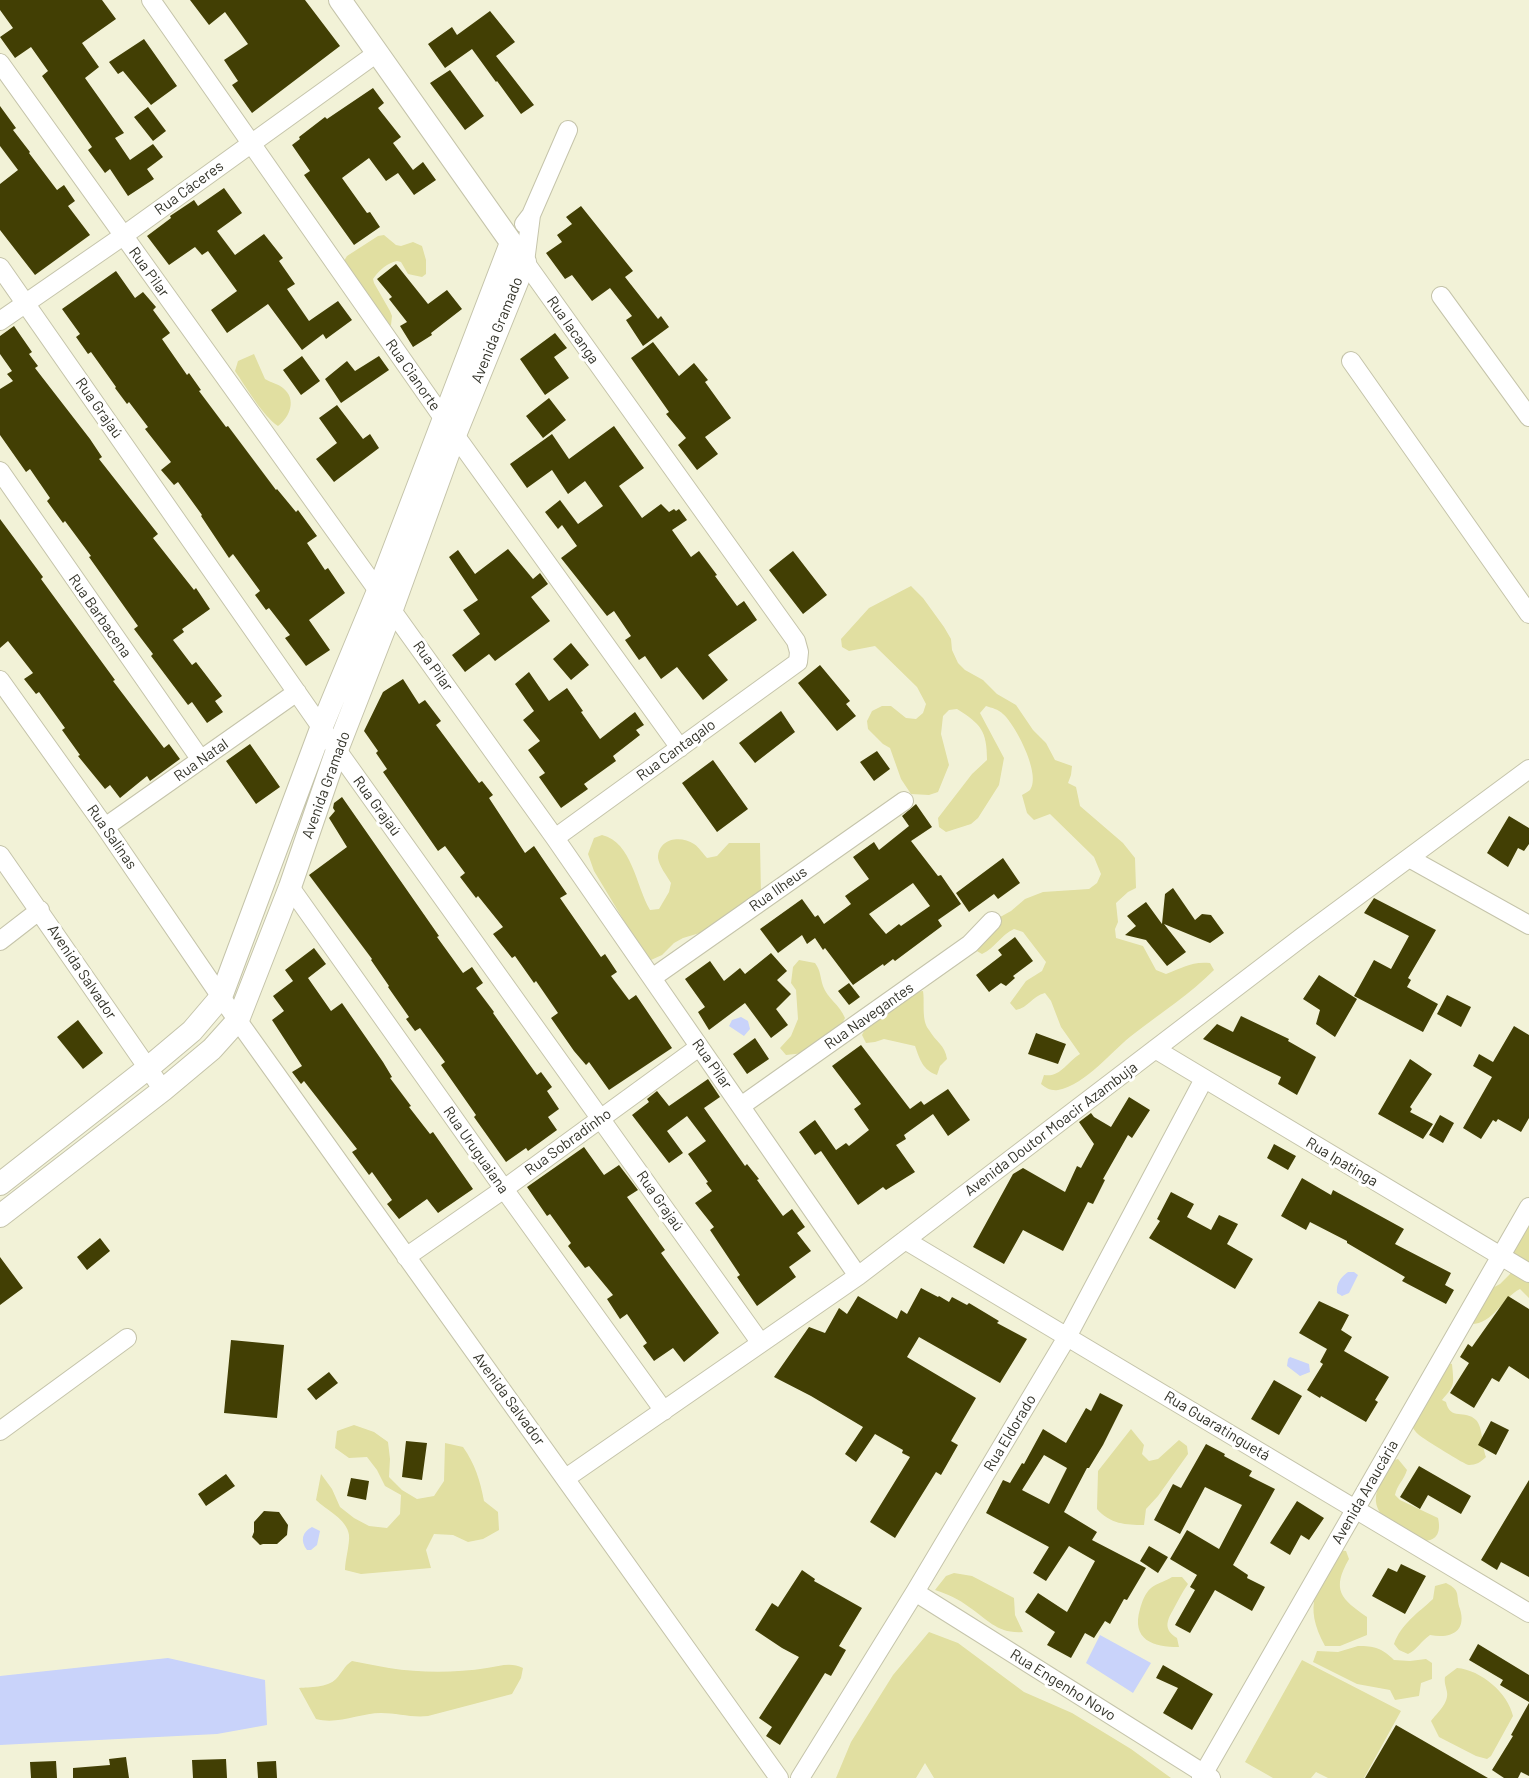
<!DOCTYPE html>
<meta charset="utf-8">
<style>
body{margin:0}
canvas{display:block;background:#f2f2d7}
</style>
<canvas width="1529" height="1778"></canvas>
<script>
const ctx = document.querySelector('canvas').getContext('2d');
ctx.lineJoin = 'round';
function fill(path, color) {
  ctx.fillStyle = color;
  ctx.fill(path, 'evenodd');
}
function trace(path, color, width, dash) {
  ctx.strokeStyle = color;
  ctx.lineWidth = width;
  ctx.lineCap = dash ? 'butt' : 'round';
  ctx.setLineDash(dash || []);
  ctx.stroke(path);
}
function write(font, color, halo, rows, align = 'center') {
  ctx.font = font + ' Barlow,sans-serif';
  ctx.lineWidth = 6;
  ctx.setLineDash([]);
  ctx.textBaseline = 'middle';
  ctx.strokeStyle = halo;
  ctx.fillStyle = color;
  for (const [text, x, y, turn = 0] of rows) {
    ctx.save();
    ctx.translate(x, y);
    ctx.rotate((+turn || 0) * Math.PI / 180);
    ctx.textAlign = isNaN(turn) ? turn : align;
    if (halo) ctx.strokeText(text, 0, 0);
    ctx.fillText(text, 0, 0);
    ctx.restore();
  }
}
fill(new Path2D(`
 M384 235 396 245 401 246 413 242 422 246 426 260V274L422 277 408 274 401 262 397 261C387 263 379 270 373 279L374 283 390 311 392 316 391 325 387 327 342 264 347 256 378 236Z
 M254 354 265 379C271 383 279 384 283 388 297 399 290 417 278 426 263 416 246 387 235 371L238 361Z
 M911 586 923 598 944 627 951 639 952 650 958 663 965 670 983 680 997 694 1016 705 1033 730 1046 743 1055 760 1072 766 1071 775 1068 783 1076 787 1080 806 1123 843 1135 858 1136 888 1128 892 1116 903 1118 922 1115 929 1116 938 1143 946 1156 970 1166 974C1182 968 1192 961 1210 963L1214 970C1190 994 1161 1013 1135 1033 1113 1049 1086 1085 1058 1090 1051 1091 1046 1088 1041 1084L1044 1075C1060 1078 1067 1062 1080 1054L1061 1027 1051 1001 1045 993C1032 996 1028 1008 1016 1010L1010 1003 1026 981 1042 971 1046 962 1023 932 1014 929C1001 935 995 948 982 954L975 950 993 921 1011 911 1025 899 1043 892 1089 889 1097 883 1101 874 1094 857 1050 814 1034 820 1027 813 1022 795C1025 793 1028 792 1030 790 1042 775 1015 724 1003 714 998 709 992 708 986 706L980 713 1004 758 999 785 978 818 971 824 946 832 939 827 938 818 972 774 987 760C987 731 981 724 957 709L949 710 943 716 941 734 949 765 938 792 929 795 911 794 901 779 890 748 883 744 868 729 867 721 872 711 882 706H891L906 718 916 719 923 713 926 704 917 687 875 646 849 651 842 647 841 639 869 608Z
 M602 835C632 842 636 886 650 910L659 909 669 892 671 883C667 876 659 866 658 858 658 838 681 835 694 844 699 847 703 854 707 858L717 856 729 843H760L761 895 720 927 683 938 674 943 662 955 651 960 644 954 594 871 588 854 594 838Z
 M799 960 815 963C821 971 820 977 823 986 827 998 840 1005 845 1018L841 1026 804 1053 786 1055 780 1048 791 1036 798 1019 796 990 791 983 793 967Z
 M923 991C925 1003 921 1020 929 1030 936 1042 945 1045 947 1059L940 1066 937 1075C923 1070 920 1060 915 1046L884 1039 875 1042 866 1043 862 1035 866 1027 915 992Z
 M1529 1200V1298L1520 1289C1502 1298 1493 1325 1470 1324L1487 1291 1500 1284 1510 1274 1513 1259 1511 1245Z
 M1447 1363 1452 1364C1454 1385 1455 1385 1442 1400L1446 1402C1450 1421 1465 1409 1476 1420 1483 1427 1482 1447 1486 1457 1481 1462 1476 1465 1469 1465 1465 1465 1424 1439 1419 1435 1415 1432 1413 1428 1410 1423Z
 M354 1425 374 1432 388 1442 390 1459 389 1477 402 1490 417 1499 434 1496 444 1481 445 1443 463 1447C475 1464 480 1480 484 1501L498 1512 499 1530 483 1539 468 1542 453 1535 434 1534 426 1550 431 1568 361 1574 345 1570C345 1561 350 1543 349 1535 347 1519 326 1510 316 1500L321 1474 332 1489 340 1507 354 1518 369 1526 387 1528 400 1514 401 1495 385 1486 377 1470 367 1457 349 1458 335 1448 337 1431Z
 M1131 1429 1144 1445 1142 1454 1149 1461 1158 1459 1179 1440 1187 1446 1188 1454 1158 1496 1146 1509 1144 1525C1126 1525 1110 1524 1097 1509L1098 1471Z
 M1398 1459 1407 1470C1404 1480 1397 1485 1395 1495L1400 1500 1438 1518C1441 1531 1438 1541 1423 1541 1403 1530 1369 1519 1377 1491 1379 1481 1386 1470 1391 1461Z
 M1338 1550 1346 1551 1349 1559C1331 1590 1341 1599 1367 1617V1635L1340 1646H1325C1302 1604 1317 1588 1338 1550Z
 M954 1573 972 1576 1014 1598 1015 1615 1023 1632C998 1634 988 1620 969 1607 959 1599 947 1594 935 1590L946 1576Z
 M1172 1577H1182L1188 1584C1182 1592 1178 1601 1173 1610 1166 1622 1164 1630 1177 1638L1179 1647C1153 1647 1131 1640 1140 1609 1142 1602 1145 1593 1151 1588 1157 1583 1166 1581 1172 1577Z
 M1446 1583C1462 1591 1455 1595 1460 1609 1467 1632 1450 1639 1430 1635 1421 1641 1417 1650 1408 1654L1399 1650 1394 1644C1401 1624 1418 1613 1433 1599L1435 1586Z
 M929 1632 958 1643 1024 1692 1072 1713 1131 1749 1171 1778H934L925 1763 916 1778H836L851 1742 893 1675Z
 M1358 1646C1374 1646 1382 1648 1394 1660L1410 1661 1426 1659 1432 1663V1679L1421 1683 1419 1696 1395 1700 1390 1690 1357 1684 1313 1662 1317 1651 1338 1652Z
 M1302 1660 1401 1711 1364 1778H1328L1316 1772 1311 1778H1273L1245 1762Z
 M352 1661C364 1663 376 1666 389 1668 421 1673 455 1673 487 1668 500 1666 511 1662 523 1668L521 1678 512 1694 428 1716C412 1718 397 1713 381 1713 360 1713 338 1725 316 1719L299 1688C310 1687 327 1688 336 1679 342 1673 344 1666 352 1661Z
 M1457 1668C1481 1670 1508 1693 1513 1716L1491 1756 1487 1759 1476 1756 1439 1737 1431 1721C1437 1713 1449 1703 1447 1692 1446 1686 1444 1683 1445 1677Z`), '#e1dfa1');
fill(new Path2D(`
 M741 1017 748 1021 750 1029 744 1036 729 1026 732 1020Z
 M1348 1272H1354L1358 1275 1349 1293 1342 1296 1337 1293C1336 1283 1341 1277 1348 1272Z
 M1290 1357 1309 1364 1310 1372 1300 1376 1287 1366 1288 1359Z
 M312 1527 320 1531 317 1545 311 1550H307C300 1541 302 1532 312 1527Z
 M1100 1635 1151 1663 1133 1693 1086 1663Z
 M168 1658 265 1680 267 1725 217 1734 0 1745V1676Z`), '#c9d3fa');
fill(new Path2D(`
 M0 0H102L116 19 82 43 99 67 85 78 124 133 115 138 130 160 153 144 163 157 147 169 154 179 128 196 110 169 105 173 88 150 92 147 42 76 48 71 31 47 15 58 0 37 13 28 0 10Z
 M190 0H305L340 46 252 113 232 85 238 81 224 60 248 44 225 12 209 25Z
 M490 11 515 42 496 56 534 105 521 114 497 81 496 82 472 49 445 68 428 44 452 27 457 35Z
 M144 39 177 86 151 105 123 71 118 74 109 62Z
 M450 70 484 116 465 130 430 83Z
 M373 88 384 103 378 108 401 137 393 143 413 170 423 162 436 180 414 195 398 173 386 181 369 158 342 178 367 213 370 212 380 227 354 245 304 175 310 171 292 145 300 139 299 137 325 117 327 119Z
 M0 106 16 128 13 130 30 152 29 153 57 190 64 185 75 201 68 206 90 235 35 275 0 230V184L18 170 0 146Z
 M148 107 166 131 153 141 134 117Z
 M224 188 242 213 217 231 235 255 264 234 283 258 279 261 295 284 287 289 309 321 338 301 352 320 326 339 323 334 302 350 268 304 227 333 211 310 237 291 208 251 202 255 195 247 169 265 147 236 171 218 170 216 194 200 198 206Z
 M581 206 633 271 625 277 658 319 661 316 669 327 643 346 626 320 632 316 610 288 592 301 572 275 565 279 546 253 562 242 557 235 572 224 566 217Z
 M396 264 428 304 447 290 462 309 431 333 432 335 413 347 400 326 407 322 389 299 392 297 377 279Z
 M116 271 135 298 143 292 156 307 153 310 170 333 162 339 187 375 189 373 201 390 199 391 226 427 228 426 276 490 277 489 296 512 298 510 317 536 307 543 325 570 328 568 345 593 309 620 330 650 306 666 285 638 290 635 269 608 266 610 255 595 260 591 233 554 229 558 201 516 202 515 178 482 174 485 161 470 171 462 145 429 148 427 129 402 127 404 115 388 116 387 91 352 88 354 76 337 80 334 62 309Z
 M14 326 32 352 29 354 38 366 35 368 90 439 102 457 99 459 158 534 153 538 194 590 196 588 210 609 182 629 184 632 173 640 192 665 196 662 222 696 215 701 223 712 207 723 192 702 188 705 151 656 153 654 134 629 138 626 89 557 91 556 65 521 63 523 47 501 50 498 30 469 26 472 0 435V389L13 381 7 374 12 371 0 354V336Z
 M555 333 567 348 554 357 569 378 545 395 520 359Z
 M653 342 679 376 694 363 708 380 705 382 731 418 705 437 718 454 697 470 678 445 686 438 666 414 669 412 631 358Z
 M302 356 320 381 301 395 283 370Z
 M379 356 389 370 341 403 325 379 347 361 355 371Z
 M549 398 566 420 543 438 526 416Z
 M337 405 363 439 370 434 379 448 334 482 316 459 337 443 319 418Z
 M614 426 644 468 619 486 642 518 661 504 669 512 674 509 676 511 679 509 687 520 672 530 691 557 699 551 717 575 715 576 737 606 744 601 757 620 708 655 728 680 703 700 677 667 661 679 645 656 639 660 625 640 631 636 614 611 607 616 561 558 577 546 562 525 558 529 545 512 560 500 578 524 603 506 585 481 568 494 552 470 527 488 510 464 552 434 569 459Z
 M0 519 43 577 41 579 115 680 113 681 164 748 169 744 180 759 150 781 147 776 120 798 110 785 105 789 78 756 80 755 62 730 65 728 39 692 36 694 24 679 33 673 8 641 0 648Z
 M508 549 533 579 540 573 548 584 531 597 550 621 495 661 489 654 465 672 452 655 480 634 463 610 478 600 449 557 458 550 475 574Z
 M793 551 827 595 803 614 769 570Z
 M571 643 589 665 571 680 553 659Z
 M820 665 850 701 846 704 856 716 837 731 798 683Z
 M529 672 549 701 567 688 583 711 581 712 600 739 635 712 644 725 636 730 640 735 613 756 616 761 584 784 588 789 561 808 539 777 545 773 528 750 540 741 523 720 534 711 515 684Z
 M403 679 419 704 425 700 441 721 436 725 479 783 482 781 493 795 489 798 525 853 534 846 549 868 567 894 560 898 601 957 605 954 617 972 611 976 629 1000 636 995 672 1048 609 1090 589 1062 586 1065 574 1051 551 1018 558 1013 536 981 534 983 515 956 512 958 493 934 503 927 478 896 476 898 460 877 465 873 445 846 438 851 383 772 387 769 376 753 378 751 364 731 383 692Z
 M781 711 795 732 755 763 739 743Z
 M250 744 280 787 256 804 226 761Z
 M877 751 890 769 874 781 860 762Z
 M713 760 748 809 717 832 682 783Z
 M342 797 439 936 437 937 463 973 472 967 483 983 476 988 494 1012 493 1013 537 1075 541 1072 552 1087 547 1091 559 1109 548 1117 557 1130 528 1151 526 1148 506 1162 474 1117 476 1115 441 1065 445 1062 420 1028 415 1031 406 1019 409 1017 388 987 389 986 371 960 372 959 309 875 347 847 329 818 335 811 333 808 334 803Z
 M916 804 932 827 911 841 938 876 941 875 961 904 938 920 942 926 895 961 893 959 884 966 883 964 853 985 825 948 823 950 815 938 807 944 802 935 778 953 760 929 802 899 815 917 818 915 824 924 851 904 845 896 869 879 853 857 874 842 879 850 909 826 902 816ZM913 883 930 906 901 926 899 924 886 934 869 914Z
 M1509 816 1529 828V844L1524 851 1518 848 1508 867 1487 853Z
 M1003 858 1020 883 998 899 994 894 969 912 956 893Z
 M1173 888 1195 920 1202 914 1211 915 1224 933 1210 943 1164 924 1186 952 1167 966 1146 940 1125 935 1136 926 1127 916 1146 902 1162 924 1165 894Z
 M1374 898 1436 930 1408 978 1411 980 1407 987 1438 1004 1423 1032 1354 996 1374 960 1391 969 1409 936 1364 913Z
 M1015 937 1033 961 1013 976 1015 978 1006 986 1001 983 989 992 976 975 1002 955 998 950Z
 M314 948 326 964 308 978 331 1011 342 1003 383 1062 392 1077 390 1078 411 1106 409 1107 430 1134 433 1132 473 1189 438 1213 427 1199 399 1219 387 1204 392 1200 372 1172 369 1175 352 1152 357 1149 304 1081 301 1084 292 1072 302 1066 272 1020 284 1011 273 996 293 981 285 970Z
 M771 953 787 971 777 980 791 994 776 1009 788 1025 771 1038 745 1003 709 1030 698 1012 705 1007 685 979 710 961 724 981 740 968 745 974Z
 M1319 975 1357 999 1335 1037 1316 1024 1320 1010 1303 999Z
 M849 983 860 997 849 1005 838 991Z
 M1447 995 1471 1007 1461 1027 1437 1014Z
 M1241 1016 1289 1039 1288 1041 1316 1057 1297 1095 1278 1084 1281 1077 1203 1039 1217 1024 1233 1032Z
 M78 1020 103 1053 83 1069 57 1037Z
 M1514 1026 1529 1035V1118L1521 1132 1498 1119 1496 1122 1493 1120 1481 1139 1463 1128 1492 1077 1473 1066 1479 1054 1493 1062Z
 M1036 1033 1066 1044 1058 1064 1028 1054Z
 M755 1038 769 1059 747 1074 733 1054Z
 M861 1045 910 1109 921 1101 924 1105 948 1089 970 1120 948 1136 933 1114 904 1135 906 1139 896 1145 915 1172 886 1190 883 1187 858 1205 821 1151 815 1155 799 1132 815 1120 836 1150 846 1143 849 1146 869 1130 854 1109 861 1104 832 1066Z
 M1410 1059 1432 1074 1410 1107 1412 1109 1410 1112 1433 1124 1423 1139 1378 1114Z
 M708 1079 720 1097 704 1108 745 1166 747 1164 759 1179 757 1180 783 1216 792 1209 805 1227 797 1233 811 1251 789 1267 796 1277 757 1306 737 1277 740 1275 710 1230 714 1227 695 1203 712 1191 706 1183 708 1182 688 1154 706 1141 687 1116 667 1131 683 1153 669 1163 632 1115 649 1102 647 1099 657 1091 669 1106Z
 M1129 1097 1150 1110 1132 1138 1128 1135 1103 1179 1105 1180 1093 1204 1088 1202 1063 1251 1023 1230 1004 1264 973 1247 1013 1174 1023 1168 1065 1192 1077 1166 1081 1168 1094 1144 1079 1122 1091 1113 1094 1117 1111 1127Z
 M1440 1115 1454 1123 1443 1143 1429 1135Z
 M1274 1144 1296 1156 1288 1170 1267 1158Z
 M584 1147 604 1175 619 1165 638 1190 627 1197 665 1250 661 1253 719 1333 684 1362 673 1348 654 1361 643 1346 647 1343 627 1314 620 1319 607 1299 613 1295 589 1266 585 1268 568 1246 571 1243 550 1214 547 1216 527 1187Z
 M1302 1178 1331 1195 1333 1190 1404 1229 1395 1244 1451 1273 1445 1285 1454 1290 1446 1304 1402 1281 1405 1277 1347 1243V1241L1310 1222 1306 1230 1281 1216Z
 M1171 1192 1194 1204 1187 1217 1211 1230 1219 1215 1238 1224 1227 1244 1253 1259 1235 1289 1149 1238 1160 1221 1157 1219Z
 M100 1238 110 1251 87 1270 77 1257Z
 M0 1257 23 1288 0 1305Z
 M921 1288 938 1297 939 1296 949 1302 952 1297 967 1305 969 1303 999 1321 997 1323 1027 1339 1000 1383 919 1337 907 1357 976 1398 951 1441 958 1445 941 1475 936 1472 895 1538 870 1522 910 1457 902 1453 903 1450 875 1434 856 1462 845 1454 863 1427 811 1396 774 1377 809 1327 825 1333 839 1308 847 1314 858 1296 897 1319 901 1310 907 1314Z
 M1508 1296 1529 1309V1379L1509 1366 1499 1382 1492 1378 1474 1408 1450 1393 1469 1363 1460 1357 1468 1344 1472 1347Z
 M1319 1301 1349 1315 1341 1330 1352 1337 1344 1351 1389 1377 1375 1400 1378 1402 1366 1422 1321 1396 1320 1398 1307 1390 1323 1364 1320 1362 1327 1349 1299 1333Z
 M231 1340 284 1345 277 1418 224 1413Z
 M329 1372 338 1383 316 1400 307 1389Z
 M1274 1380 1302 1396 1279 1435 1251 1419Z
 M1100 1393 1123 1405 1103 1445 1089 1468H1087L1064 1512 1097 1532 1092 1540 1146 1568 1127 1600 1124 1599 1110 1624 1105 1621 1094 1638 1085 1633 1071 1658 1047 1645 1055 1632 1025 1612 1038 1593 1067 1612 1095 1561 1069 1546 1046 1581 1033 1573 1049 1547 986 1513 1003 1480 1010 1483 1022 1463 1024 1464 1043 1429 1066 1443 1086 1408 1091 1411ZM1044 1455 1067 1468 1049 1504 1022 1490Z
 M1491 1421 1509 1430 1496 1455 1478 1445Z
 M406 1441 427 1443 422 1480 402 1477Z
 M1206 1444 1225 1454 1224 1456 1252 1471 1249 1476 1275 1489 1233 1565 1248 1575 1247 1578 1265 1587 1252 1611 1215 1590 1190 1633 1175 1625 1195 1590 1190 1587 1197 1575 1170 1559 1187 1530 1219 1549 1242 1505 1205 1487 1180 1534 1154 1520 1173 1484 1181 1488Z
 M1419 1466 1471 1496 1461 1514 1428 1495 1420 1509 1400 1497Z
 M226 1474 235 1486 206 1506 198 1494Z
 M351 1478 369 1481 366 1500 347 1496Z
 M1529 1480V1577L1501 1562 1497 1570 1481 1560Z
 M1297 1501 1324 1518 1309 1540 1301 1535 1290 1555 1270 1543Z
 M264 1511 279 1512 288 1525 287 1535 277 1544H263L260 1545 252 1537 254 1532V1522Z
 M1149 1546 1168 1557 1158 1573 1140 1561Z
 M1401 1564 1426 1576 1405 1614 1372 1596 1388 1568 1397 1572Z
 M802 1570 815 1579 814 1581 862 1608 839 1646 846 1650 831 1676 825 1673 780 1745 766 1736 772 1727 759 1718 799 1657 782 1648 755 1630 772 1603 778 1607Z
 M1478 1644 1529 1675V1702L1500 1685 1503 1680 1469 1660Z
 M1163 1665 1213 1694 1192 1730 1163 1713 1178 1688 1156 1678Z
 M1529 1703V1776L1521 1772 1518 1778H1504L1492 1770 1513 1736 1511 1735Z
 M1396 1725 1488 1778H1365Z
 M126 1757 129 1778H73V1768L110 1765 109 1759Z
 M226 1759 227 1778H193L192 1760Z
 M56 1761 57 1778H31L30 1762Z
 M276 1761 277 1778H258L257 1762Z`), '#423f04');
const minor = new Path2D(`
 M151 0 455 435 680 748
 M0 63 555 838 858 1276
 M531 215 525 262 796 641 799 652 798 662 555 838
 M524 224 531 215 568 130
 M0 267 337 750 760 1342
 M1441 296 1529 417
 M0 321 123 236 377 53
 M1351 361 1529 614
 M0 471 201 760
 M0 680 105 827 221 997 779 1778
 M105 827 297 692
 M0 855 163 1090
 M1409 858 1529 925
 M290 887 504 1189 664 1411
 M0 941 40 910
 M652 978 904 801
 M1155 1049 1529 1273
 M741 1106 970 944 992 921
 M905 1240 1529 1613
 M406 1257 504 1189 699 1047
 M0 1431 127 1338
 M566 1478 858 1276 1302 937 1529 769
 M915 1592 1211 1778
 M800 1778 915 1592 1067 1337 1204 1079
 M1201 1778 1529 1207`);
const tertiary = new Path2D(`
 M0 1184 148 1068 192 1031 221 997 322 726 378 591 511 243
 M0 1216 163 1090 212 1049 238 1020 290 887 337 750 392 609 455 435 525 262 340 0`);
trace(minor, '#c5c4aa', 20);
trace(tertiary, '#c5c4aa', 24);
trace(minor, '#fff', 18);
trace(tertiary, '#fff', 22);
write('15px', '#333329', '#fff', [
 ["Rua Cáceres",189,188,-36],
 ["Rua Pilar",149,272,54],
 ["Avenida Gramado",497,330,-68],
 ["Rua Iacanga",573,330,55],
 ["Rua Cianorte",413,375,55],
 ["Rua Grajaú",99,408,55],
 ["Rua Barbacena",100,616,55],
 ["Rua Pilar",433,666,55],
 ["Rua Cantagalo",676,750,-36],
 ["Rua Natal",201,760,-35],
 ["Avenida Gramado",326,785,-70],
 ["Rua Grajaú",377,806,54],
 ["Rua Salinas",112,837,55],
 ["Rua Ilheus",778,889,-35],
 ["Avenida Salvador",82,972,56],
 ["Rua Navegantes",869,1016,-35],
 ["Rua Pilar",712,1064,55],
 ["Avenida Doutor Moacir Azambuja",1051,1129,-37],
 ["Rua Sobradinho",568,1142,-36],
 ["Rua Uruguaiana",476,1150,55],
 ["Rua Ipatinga",1342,1162,31],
 ["Rua Grajaú",660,1201,55],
 ["Avenida Salvador",509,1399,54],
 ["Rua Guaratinguetá",1217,1426,31],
 ["Rua Eldorado",1010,1433,-59],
 ["Avenida Araucária",1365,1492,-60],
 ["Rua Engenho Novo",1063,1685,32]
]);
</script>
